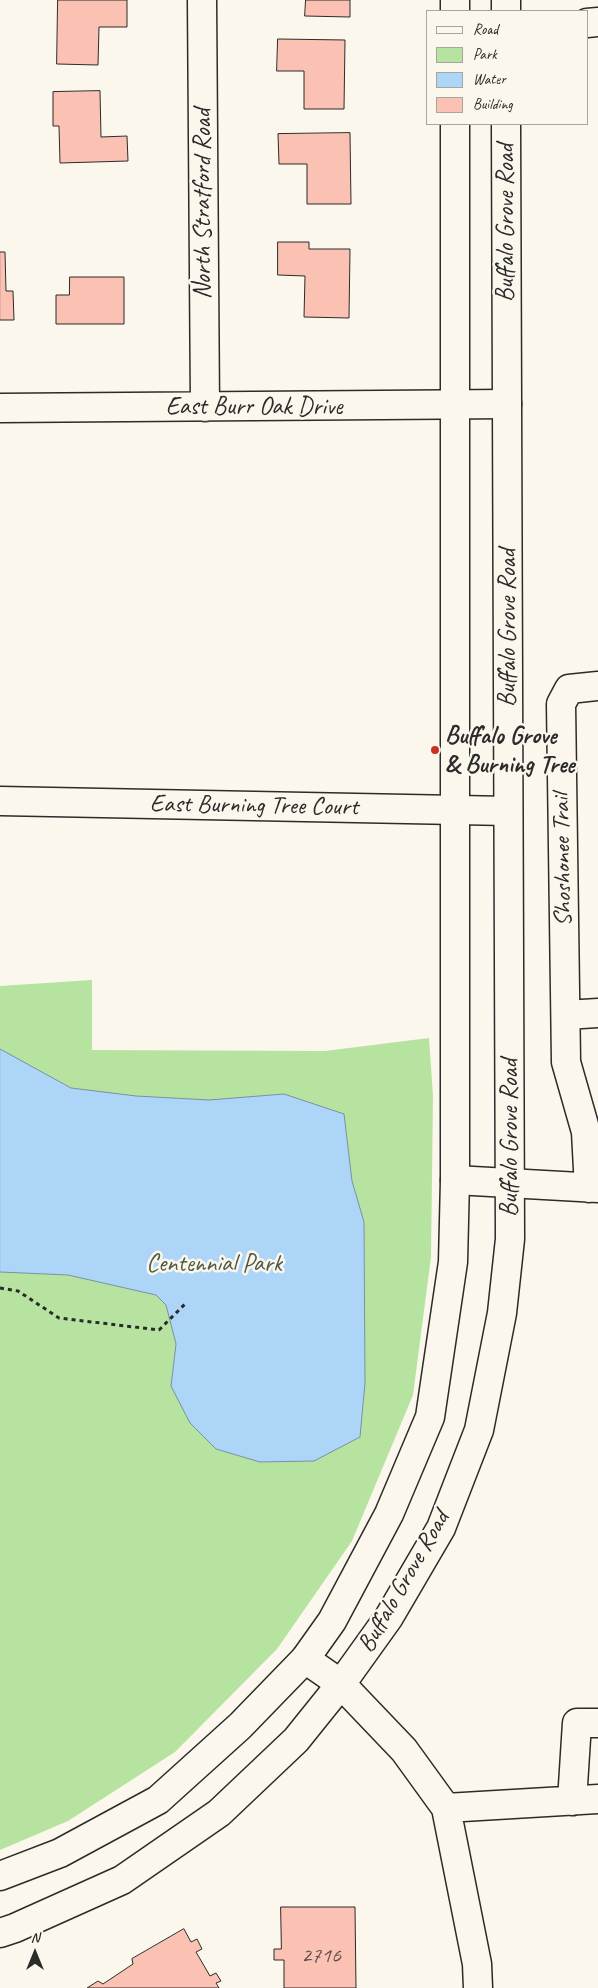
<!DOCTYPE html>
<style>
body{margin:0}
#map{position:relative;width:598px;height:1988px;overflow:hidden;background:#fbf7ec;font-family:Caveat,sans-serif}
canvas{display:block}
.legend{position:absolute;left:426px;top:10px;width:162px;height:115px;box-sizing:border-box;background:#fbf7ec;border:1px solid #a8a59f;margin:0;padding:6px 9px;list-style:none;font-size:15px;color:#2b2b2b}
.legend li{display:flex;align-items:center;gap:10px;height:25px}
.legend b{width:25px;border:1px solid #a8a59f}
.north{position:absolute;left:10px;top:1928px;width:50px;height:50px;-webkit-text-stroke:4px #fbf7ec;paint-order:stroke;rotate:0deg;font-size:14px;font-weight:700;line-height:20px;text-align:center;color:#2b2b2b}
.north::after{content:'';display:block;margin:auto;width:18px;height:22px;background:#2b2b2b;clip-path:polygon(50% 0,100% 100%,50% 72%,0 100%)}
</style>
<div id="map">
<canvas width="598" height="1988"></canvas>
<ul class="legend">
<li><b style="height:6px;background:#fbf7ec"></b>Road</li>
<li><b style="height:14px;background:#b7e3a1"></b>Park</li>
<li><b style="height:14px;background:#add5f8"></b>Water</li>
<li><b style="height:14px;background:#fbc1b2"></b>Building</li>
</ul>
<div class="north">N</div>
</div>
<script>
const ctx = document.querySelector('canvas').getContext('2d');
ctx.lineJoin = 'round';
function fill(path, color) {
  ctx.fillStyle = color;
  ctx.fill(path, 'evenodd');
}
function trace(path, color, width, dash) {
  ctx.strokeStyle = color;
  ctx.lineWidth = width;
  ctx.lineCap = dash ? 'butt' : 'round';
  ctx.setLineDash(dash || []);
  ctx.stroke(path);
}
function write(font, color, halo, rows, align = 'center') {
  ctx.font = font + ' Caveat,sans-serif';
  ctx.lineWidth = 5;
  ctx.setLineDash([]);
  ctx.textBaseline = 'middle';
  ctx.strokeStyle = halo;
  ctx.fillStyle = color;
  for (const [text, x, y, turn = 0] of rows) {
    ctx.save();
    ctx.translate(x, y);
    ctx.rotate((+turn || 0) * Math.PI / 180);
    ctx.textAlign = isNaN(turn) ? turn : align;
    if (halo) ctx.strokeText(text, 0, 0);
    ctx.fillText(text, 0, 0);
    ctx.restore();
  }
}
fill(new Path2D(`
 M92 980V1050L325 1051 429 1038 433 1096 431 1257 413 1395 352 1541 277 1649 175 1752 68 1821 0 1850V986Z`), '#b7e3a1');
const water = new Path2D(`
 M0 1049 71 1088 136 1096 209 1100 284 1094 344 1114 352 1181 364 1222 365 1383 360 1437 314 1461 260 1462 216 1449 190 1423 171 1386 176 1344 166 1305 156 1295 68 1275 0 1272Z`);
fill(water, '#add5f8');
trace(water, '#7991a6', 1);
const building = new Path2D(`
 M58 0H127V27H99L98 65 57 64Z
 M306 0H350V17L305 16Z
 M278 39 345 40 344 109H304V71H277Z
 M100 91 101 137 127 136 128 161 60 163 59 126H53V92Z
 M350 133 351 204H307V164H279L278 134Z
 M278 242H309V249H350L349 318 304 317 305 276 278 275Z
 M0 252H5L6 291H13L14 320H0Z
 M70 277H124V324H56V295H69Z
 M281 1907H355L356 1988H284V1960H274V1949H281Z
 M184 1929 191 1942 197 1939 202 1949 196 1952 210 1976 216 1973 221 1981 216 1983 219 1988H87L98 1981 103 1984 133 1964 132 1959Z`);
fill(building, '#fbc1b2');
trace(building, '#2b2b2b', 1);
const minor = new Path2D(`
 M202 0 205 407
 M587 23 598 22
 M0 408 507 404
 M0 801 508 811
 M566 1015 598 1013
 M455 1180 598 1188
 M589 1188 586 1132 566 1062 561 704 569 689 598 686
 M305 1659 341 1684 404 1750 446 1808 477 1964 478 1988
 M572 1801 577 1723H598
 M446 1808 598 1799`);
const major = new Path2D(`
 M455 0V11
 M506 0V11
 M0 1876 60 1853 158 1800 240 1726 305 1659 332 1621 389 1514 430 1417 453 1262 455 1180V124
 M0 1933 15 1928 122 1880 219 1813 296 1740 341 1684 389 1617 441 1528 479 1430 502 1313 510 1239 506 124`);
trace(minor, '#2b2b2b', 31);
trace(major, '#2b2b2b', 31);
trace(new Path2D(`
 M0 1288 18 1291 59 1318 159 1330 187 1302`), '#2b2b2b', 3, [4, 4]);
trace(minor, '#fbf7ec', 28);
trace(major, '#fbf7ec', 28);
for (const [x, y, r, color] of [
 [435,750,5,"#c8321e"]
]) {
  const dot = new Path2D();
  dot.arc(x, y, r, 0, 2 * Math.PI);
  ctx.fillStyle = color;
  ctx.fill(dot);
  trace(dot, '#fbf7ec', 2);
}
write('22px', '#5f504d', null, [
 ["2716",321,1956]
]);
write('25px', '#2b2b2b', '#fbf7ec', [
 ["North Stratford Road",203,204,-90],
 ["Buffalo Grove Road",506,223,-90],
 ["East Burr Oak Drive",254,407],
 ["Buffalo Grove Road",508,628,-90],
 ["East Burning Tree Court",254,806,1],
 ["Shoshonee Trail",563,860,-91],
 ["Buffalo Grove Road",510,1138,-90],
 ["Buffalo Grove Road",404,1582,-60]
]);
write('bold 25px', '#2b2b2b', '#fbf7ec', [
 ["Buffalo Grove",445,736],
 ["& Burning Tree",445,765]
], 'left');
write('25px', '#4e5948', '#fbf7ec', [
 ["Centennial Park",214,1264]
]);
</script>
